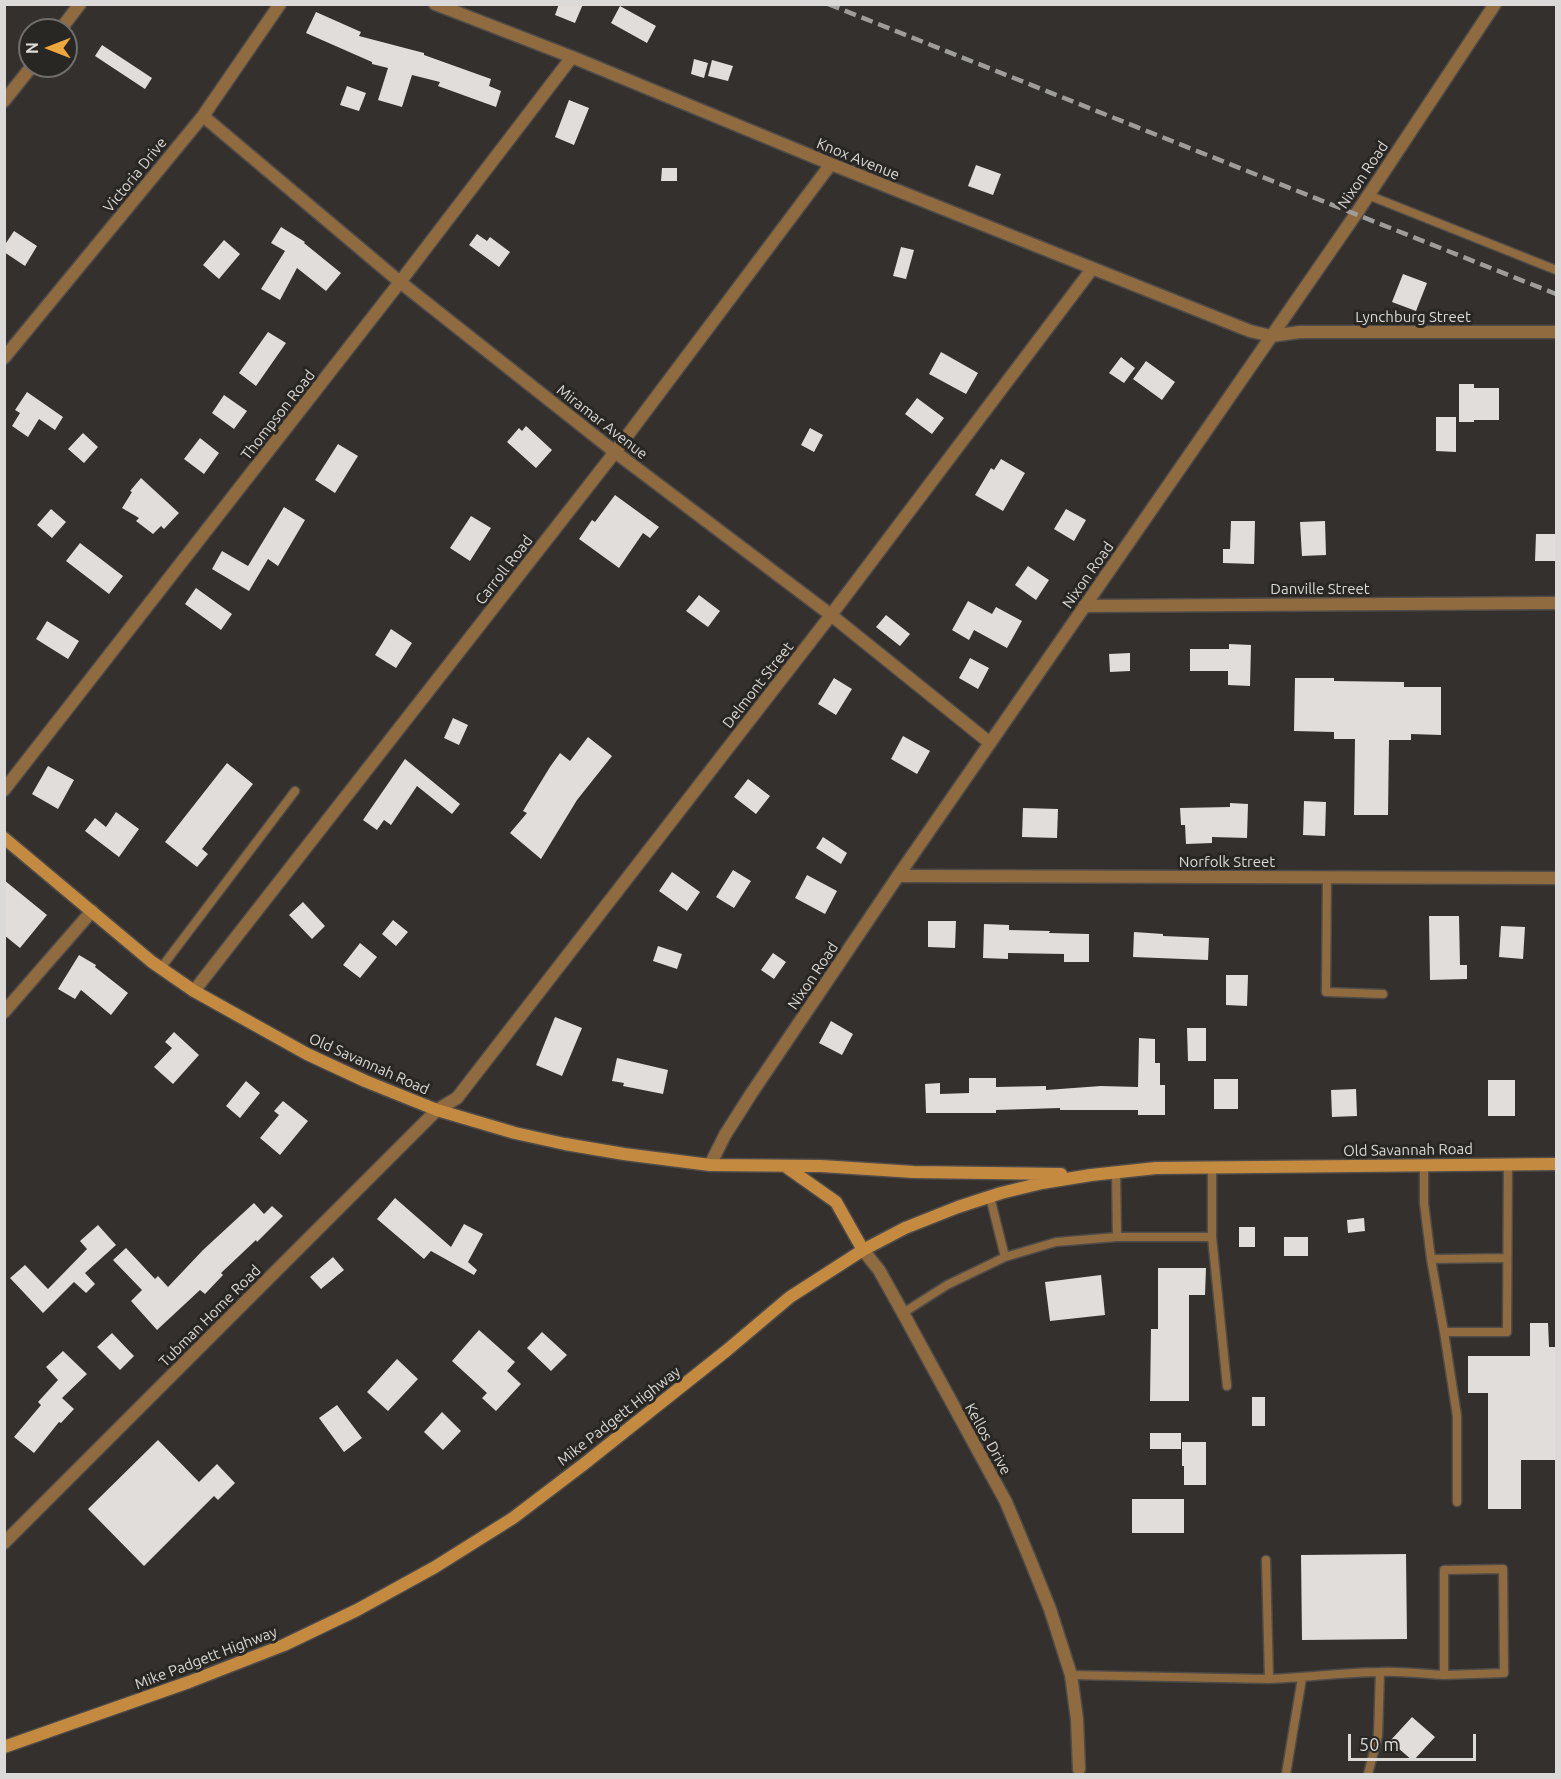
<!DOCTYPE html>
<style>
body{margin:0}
#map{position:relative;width:1561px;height:1779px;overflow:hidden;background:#33302e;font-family:Ubuntu,sans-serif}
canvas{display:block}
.frame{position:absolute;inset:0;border:6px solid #dbdad8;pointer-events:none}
.north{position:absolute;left:18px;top:18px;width:60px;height:60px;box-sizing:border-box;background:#292724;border:2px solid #706f6c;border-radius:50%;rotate:270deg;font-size:16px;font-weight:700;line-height:24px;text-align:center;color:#dbdad8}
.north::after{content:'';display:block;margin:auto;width:21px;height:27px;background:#f0a63f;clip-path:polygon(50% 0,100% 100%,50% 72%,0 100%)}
.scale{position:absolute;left:1348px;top:1734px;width:128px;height:27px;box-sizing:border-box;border:3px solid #dbdad8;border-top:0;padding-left:8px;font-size:18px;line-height:21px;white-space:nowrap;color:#dbdad8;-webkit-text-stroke:4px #292724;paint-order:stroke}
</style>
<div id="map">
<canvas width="1561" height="1779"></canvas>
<div class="frame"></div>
<div class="north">N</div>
<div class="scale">50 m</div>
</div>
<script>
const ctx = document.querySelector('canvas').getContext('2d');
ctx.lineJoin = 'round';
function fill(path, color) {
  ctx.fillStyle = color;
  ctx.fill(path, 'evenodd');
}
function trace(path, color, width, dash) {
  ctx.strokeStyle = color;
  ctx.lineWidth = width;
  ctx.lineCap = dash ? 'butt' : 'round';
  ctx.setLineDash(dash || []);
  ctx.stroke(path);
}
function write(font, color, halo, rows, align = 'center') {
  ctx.font = font + ' Ubuntu,sans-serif';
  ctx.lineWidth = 6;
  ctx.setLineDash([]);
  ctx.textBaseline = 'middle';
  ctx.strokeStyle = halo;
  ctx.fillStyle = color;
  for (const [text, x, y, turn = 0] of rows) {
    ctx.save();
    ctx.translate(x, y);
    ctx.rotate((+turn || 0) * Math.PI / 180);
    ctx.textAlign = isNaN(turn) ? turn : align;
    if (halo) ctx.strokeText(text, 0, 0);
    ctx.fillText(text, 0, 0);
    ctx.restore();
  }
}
fill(new Path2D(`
 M559 4H583L575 23 555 15Z
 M620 6 656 26 647 43 611 23Z
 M316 12 361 32 359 36 424 53V55L491 79 489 86 501 91 496 107 438 86 440 82 412 75 402 107 378 100 388 68 372 64V62L306 33Z
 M102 45 152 78 145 89 95 56Z
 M694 59 708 63 704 78 691 74Z
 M712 60 733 66 728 81 708 76Z
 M347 86 366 93 359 111 340 105Z
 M569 100 589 108 574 145 555 137Z
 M976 165 1001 174 993 195 968 186Z
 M662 168H677V181H661Z
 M281 227 305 242 304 243 341 273 326 291 297 268 280 300 261 289 285 251 271 243Z
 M14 231 37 246 25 266 4 252V246Z
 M477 234 487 241 490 237 510 252 499 267 469 245Z
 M224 240 240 254 219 279 203 265Z
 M901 247 914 250 906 279 893 276Z
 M1403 274 1427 283 1416 311 1392 302Z
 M268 332 286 343 256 386 239 373Z
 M941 352 978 373 966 394 929 374Z
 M1121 357 1135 368 1124 383 1109 373Z
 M1146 361 1175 382 1162 400 1133 379Z
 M1459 384H1474V388H1499V420H1474V422H1459Z
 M27 392 63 417 55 430 39 419 28 437 12 426 20 413 15 410Z
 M224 395 247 411 234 429 212 413Z
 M917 398 944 418 932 434 905 414Z
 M1436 417H1456V452L1436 451Z
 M526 426 552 450 536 468 507 442 519 428 522 431Z
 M810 428 823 435 814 452 801 445Z
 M83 433 98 447 84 463 68 449Z
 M200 438 219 453 204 474 184 459Z
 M338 444 358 456 335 493 315 480Z
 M1001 459 1025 473 1003 511 975 495 991 468 994 470Z
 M141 478 179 513 164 529 161 526 153 534 136 521 139 518 122 508 132 492 130 491Z
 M615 495 659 527 650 538 643 533 619 568 579 539 592 520 595 522Z
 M284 507 305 520 278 566 268 559 249 591 212 569 222 551 248 566Z
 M51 509 66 522 52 538 37 525Z
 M1066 509 1086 520 1074 541 1054 529Z
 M471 516 491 528 470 561 450 548Z
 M1231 521H1255L1254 564 1223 563V549H1230Z
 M1325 521 1326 555 1302 556 1300 522Z
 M1536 534H1557L1556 561H1535Z
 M80 543 123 576 109 594 66 561Z
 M1028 566 1049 580 1036 600 1015 585Z
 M196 588 232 614 221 630 185 604Z
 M699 595 720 611 708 627 686 611Z
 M968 601 992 614 996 607 1022 621 1007 648 974 630 969 640 952 630Z
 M886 615 910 634 900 646 876 627Z
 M47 621 79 641 68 659 36 639Z
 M391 629 412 643 396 668 375 655Z
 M1229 644 1251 645 1250 686 1228 685V671H1190V649H1229Z
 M1130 653V671L1110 672 1109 654Z
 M970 658 989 668 978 689 959 678Z
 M834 678 852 689 836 715 818 704Z
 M1295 678H1334V681L1404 682V687H1441V735L1411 734V740H1389L1388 815H1354L1355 739H1334V732L1294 731Z
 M453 718 468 725 459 745 444 738Z
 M903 736 930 751 917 774 891 759Z
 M588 737 612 756 577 800 541 859 510 833 527 813 523 811 550 767 560 753 570 761Z
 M405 759 460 804 452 814 417 786 391 825 384 820 377 830 363 820Z
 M227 763 253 784 202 849 208 854 197 867 165 842Z
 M48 766 74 780 58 809 32 794Z
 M748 779 770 796 756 814 734 797Z
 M1304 801 1326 802 1325 836 1303 835Z
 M1230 803 1248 804 1247 838 1212 837V843L1186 844 1185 825H1181L1180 808 1230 807Z
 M1023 808 1058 809 1057 838 1022 837Z
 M116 812 139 829 119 857 85 831 95 818 106 827Z
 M823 837 847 853 841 864 816 848Z
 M733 870 751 881 734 908 716 897Z
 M672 872 700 892 687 911 659 891Z
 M807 875 837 891 825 914 795 898Z
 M4 880 47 915 20 948 4 935Z
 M303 902 325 926 312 939 289 915Z
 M1429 916H1459L1460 965H1467V979L1430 980Z
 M393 920 408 932 396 946 382 934Z
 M928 921H956L955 948 928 947Z
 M984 924 1009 925V930L1050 931 1049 933 1089 934V962H1064V954L1008 953V959L983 958Z
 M1501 926 1525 927 1523 959 1499 957Z
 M1134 932 1163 934V936L1209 938 1208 960 1133 957Z
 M360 943 377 957 360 978 343 965Z
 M658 946 682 954 677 969 653 961Z
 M773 953 786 962 774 979 761 970Z
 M79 955 96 965 95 967 128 993 111 1015 81 990 75 999 58 989Z
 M1226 975H1248L1247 1006 1226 1005Z
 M555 1017 582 1028 562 1076 536 1065Z
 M831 1021 853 1034 842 1055 819 1043Z
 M1187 1028H1206V1061H1188Z
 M174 1032 199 1055 173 1084 154 1067 172 1048 165 1042Z
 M1139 1038 1155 1039V1063H1160V1085H1165V1115H1138V1110H1060V1108L996 1110V1113H926L925 1084 940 1083V1094L969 1093V1078H996V1087L1046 1086V1090L1101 1086 1138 1087Z
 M617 1058 668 1070 663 1094 623 1086 624 1083 612 1081Z
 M1214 1079H1238V1109H1214Z
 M1488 1080H1515V1116H1488Z
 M246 1081 260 1093 240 1118 226 1106Z
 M1356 1089 1357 1116 1332 1117 1331 1090Z
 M283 1101 308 1121 280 1155 260 1138 279 1115 274 1111Z
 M395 1198 451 1247 464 1224 483 1234 468 1262 477 1270 474 1275 431 1251 424 1259 377 1219Z
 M254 1203 264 1214 272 1206 283 1216 257 1242 256 1240 221 1273 223 1275 205 1294 200 1290 157 1330 131 1301 142 1290 113 1260 126 1248 155 1279 158 1276 168 1287 203 1250Z
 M1364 1218 1365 1231 1348 1233 1347 1220Z
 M98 1225 116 1245 85 1273 95 1284 86 1293 74 1282 43 1313 10 1278 25 1265 48 1289 87 1249 80 1241Z
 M1239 1227H1255V1247H1239Z
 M1284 1237H1308V1256H1284Z
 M333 1257 344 1270 321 1289 310 1277Z
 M1158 1268H1206L1205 1295H1189V1401H1150L1151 1329H1158Z
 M1101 1275 1105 1315 1050 1321 1045 1282Z
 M1530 1323H1548L1549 1347H1557V1460H1521V1509H1488V1393H1468V1356H1530Z
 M479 1330 515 1362 507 1371 521 1384 496 1411 482 1398 487 1393 452 1361Z
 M542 1332 567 1355 551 1371 527 1348Z
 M112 1333 134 1356 120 1370 97 1347Z
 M63 1351 87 1374 62 1398 74 1409 61 1423 59 1422 34 1453 14 1437 41 1405 38 1402 58 1380 46 1367Z
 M397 1359 418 1379 388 1411 367 1392Z
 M1252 1397H1265V1426H1252Z
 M337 1405 362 1438 344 1452 319 1418Z
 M442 1412 461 1431 443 1450 424 1432Z
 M1150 1433H1181V1449H1150Z
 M158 1440 199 1482 217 1464 235 1483 218 1500 214 1496 144 1566 88 1509Z
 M1182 1442H1206V1485H1184V1466H1182Z
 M1132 1499H1184V1533H1132Z
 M1406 1554 1407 1639 1302 1640 1301 1555Z
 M1412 1717 1435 1737 1413 1761 1390 1741Z`), '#e0ddda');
const service = new Path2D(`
 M1368 195 1556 270
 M1327 877 1326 992 1383 994
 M161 968 295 791
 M1424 1165V1203L1431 1259 1444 1332H1507L1508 1164
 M1116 1172 1117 1237
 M1212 1237 1227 1386
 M1005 1257 1056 1242 1117 1237H1212V1168
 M1431 1259 1507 1258
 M903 1313 947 1285 1005 1257 990 1197
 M1444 1332 1457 1416V1502
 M1266 1560 1269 1679
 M1071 1675 1269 1679C1306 1678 1343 1672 1380 1672 1401 1671 1423 1674 1444 1675V1570L1503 1569 1504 1673 1444 1675
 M1286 1774 1302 1678
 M1368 1774 1378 1736 1380 1672`);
const minor = new Path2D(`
 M435 4 572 57 831 164 1250 331 1271 336 1300 332H1556
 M60 30 80 4
 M4 101 32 66
 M203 116 400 282 615 452 831 615 990 743
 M4 358 203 116 280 4
 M1084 606 1556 603
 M4 790 400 282 572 57
 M898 876 1556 878
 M194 991 615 452 831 164
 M4 1012 92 911
 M863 1250 879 1270 903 1313 1006 1502 1029 1557 1050 1609 1071 1675 1077 1719 1079 1769
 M4 1543 437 1110 457 1098 831 615 1092 269`);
const tertiary = new Path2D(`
 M710 1165 725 1135 751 1094 898 876 1356 214 1495 4`);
const secondary = new Path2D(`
 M4 838 152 962 194 991 307 1054 365 1081 437 1110 515 1133 565 1144 624 1154 710 1165 821 1166 914 1172 1061 1174
 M785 1166 836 1202 863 1250
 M4 1747 189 1682 284 1645 357 1610 435 1567 513 1518 584 1464 726 1351 790 1297 863 1250 905 1228 958 1207 1001 1193 1042 1183 1091 1175 1156 1168 1556 1164`);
trace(service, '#4e4b49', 11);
trace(minor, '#4e4b49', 15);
trace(tertiary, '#4e4b49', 15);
trace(secondary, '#4e4b49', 15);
trace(service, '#8f6b3f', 8);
trace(minor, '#8f6b3f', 12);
trace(tertiary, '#8f6b3f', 12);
trace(secondary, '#c48b40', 12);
trace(new Path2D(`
 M828 4 1556 294`), '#9e9d9b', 4.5, [12, 6]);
write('15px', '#dbdad8', '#292724', [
 ["Knox Avenue",858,159,22],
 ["Victoria Drive",135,175,-51],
 ["Nixon Road",1363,175,-56],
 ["Lynchburg Street",1413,317],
 ["Thompson Road",278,415,-52],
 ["Miramar Avenue",602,422,38],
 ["Carroll Road",504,570,-52],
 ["Nixon Road",1088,575,-55],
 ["Danville Street",1320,589],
 ["Delmont Street",758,685,-52],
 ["Norfolk Street",1227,862],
 ["Nixon Road",813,976,-56],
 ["Old Savannah Road",369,1064,24],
 ["Old Savannah Road",1408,1150,-1],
 ["Tubman Home Road",210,1316,-45],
 ["Mike Padgett Highway",619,1416,-38],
 ["Kellos Drive",988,1439,61],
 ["Mike Padgett Highway",206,1658,-21]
]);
</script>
